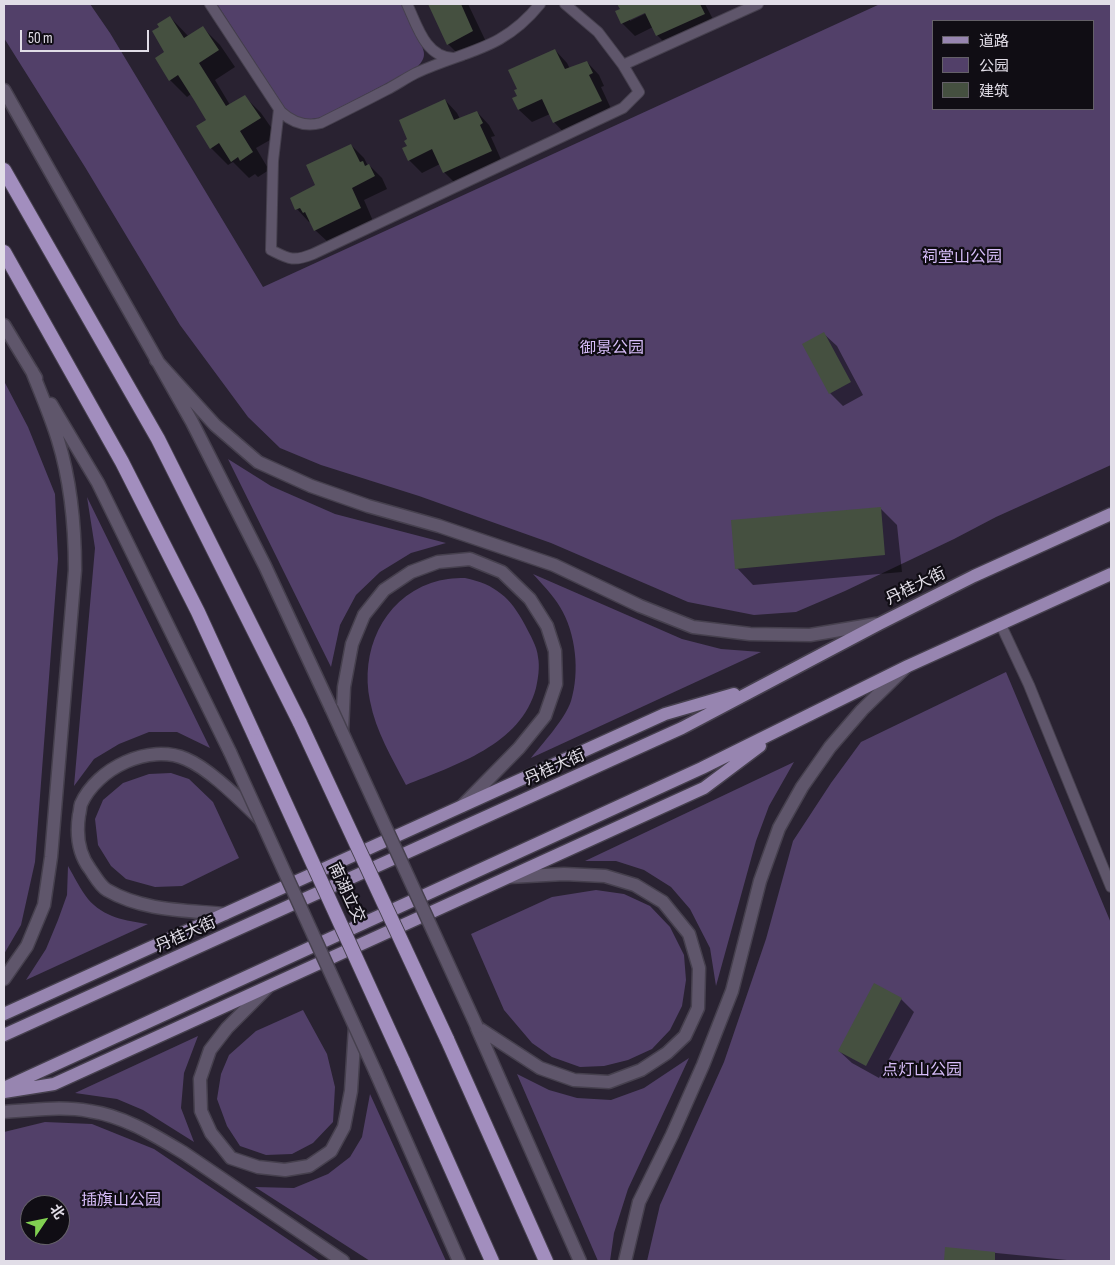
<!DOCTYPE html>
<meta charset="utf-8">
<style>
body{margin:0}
#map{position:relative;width:1115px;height:1265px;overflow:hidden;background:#292231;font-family:"Sofia Sans Condensed","Noto Sans SC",sans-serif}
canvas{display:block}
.frame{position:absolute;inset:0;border:5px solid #e1dde7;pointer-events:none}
.legend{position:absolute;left:932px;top:20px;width:162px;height:90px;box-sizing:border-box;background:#100d14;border:1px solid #646068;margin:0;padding:6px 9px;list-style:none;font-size:15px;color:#e1dde7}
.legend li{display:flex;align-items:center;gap:10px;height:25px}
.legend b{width:25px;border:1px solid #646068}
.north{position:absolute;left:20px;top:1195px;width:50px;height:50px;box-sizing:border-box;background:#100d14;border:1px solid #646068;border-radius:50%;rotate:56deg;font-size:14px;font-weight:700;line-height:20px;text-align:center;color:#e1dde7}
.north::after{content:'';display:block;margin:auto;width:18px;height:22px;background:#81d051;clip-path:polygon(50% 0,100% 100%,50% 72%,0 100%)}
.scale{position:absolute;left:20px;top:30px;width:129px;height:22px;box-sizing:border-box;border:2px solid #e1dde7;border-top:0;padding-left:6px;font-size:15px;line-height:18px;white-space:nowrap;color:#e1dde7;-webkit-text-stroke:4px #100d14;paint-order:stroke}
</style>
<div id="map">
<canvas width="1115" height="1265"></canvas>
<div class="frame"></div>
<ul class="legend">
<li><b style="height:6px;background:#9785b0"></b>道路</li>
<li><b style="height:14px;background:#524069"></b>公园</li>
<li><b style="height:14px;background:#455040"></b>建筑</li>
</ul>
<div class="north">北</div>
<div class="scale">50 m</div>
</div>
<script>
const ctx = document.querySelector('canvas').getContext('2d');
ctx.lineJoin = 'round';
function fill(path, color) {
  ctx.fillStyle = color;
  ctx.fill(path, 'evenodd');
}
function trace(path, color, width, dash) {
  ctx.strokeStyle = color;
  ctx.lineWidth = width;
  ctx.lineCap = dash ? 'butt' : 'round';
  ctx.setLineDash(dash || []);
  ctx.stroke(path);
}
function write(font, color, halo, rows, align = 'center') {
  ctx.font = font + ' "Sofia Sans Condensed","Noto Sans SC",sans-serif';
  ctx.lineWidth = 4.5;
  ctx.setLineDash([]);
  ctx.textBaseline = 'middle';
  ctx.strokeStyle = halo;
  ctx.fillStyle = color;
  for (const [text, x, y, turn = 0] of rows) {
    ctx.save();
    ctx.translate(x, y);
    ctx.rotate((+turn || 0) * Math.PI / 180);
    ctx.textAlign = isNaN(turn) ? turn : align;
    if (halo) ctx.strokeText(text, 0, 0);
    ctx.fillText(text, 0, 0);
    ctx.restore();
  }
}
fill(new Path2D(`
 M4 4H90L110 33 263 287 880 4H1111V465L996 517 954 539 845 591 796 612 754 615 688 602 551 543 419 496 321 465 280 448 248 417 180 325 85 167 4 38ZM934 21H1094V109H934Z
 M217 4H402C406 14 424 45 424 54 424 60 420 64 416 68L322 117C308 121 297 120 286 110Z
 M4 381 28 427 55 494 58 559 35 862 21 925 4 954Z
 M228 459 271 486 335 514 446 543 411 553 380 572 356 595 340 625 331 667Z
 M87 497 210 748 177 732H149L119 744 94 759 74 786 95 548Z
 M533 574 682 639 721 649 761 652 531 758C543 743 565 719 571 701 580 672 576 633 560 607 553 595 542 584 533 574Z
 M465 578C495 584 511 598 525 625 530 635 537 646 538 657 540 667 538 679 536 688 521 745 455 765 406 785 392 758 376 732 370 701 360 652 382 600 431 583 442 579 454 578 465 578Z
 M1006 672 1111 923V1261H647L660 1205 724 1062 766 939 793 841 831 783 861 742Z
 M794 762 769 806 756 841 716 986 710 948 690 909 671 887 644 870 616 861H585Z
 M171 773 189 779 213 802 239 858 182 886 155 887 126 879 111 866 98 845 95 819 103 800 123 783 149 774Z
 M68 866C74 876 80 889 88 899 103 917 126 921 148 924L26 980 46 949 58 920 67 895Z
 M596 890 624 894 650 906 670 927 684 955 686 980 682 1006 670 1030 652 1049 628 1060 604 1066 580 1067 552 1057 532 1043 504 1010 471 934 552 897Z
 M303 1010 327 1054 335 1087 333 1122 313 1143 292 1154 266 1155 240 1146 227 1126 217 1099 221 1074 229 1055 256 1031Z
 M198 1036 184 1073 181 1108 194 1142 143 1110 117 1099 75 1093Z
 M689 1058 628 1189 614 1233 610 1261H598L517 1074 549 1090 577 1098 611 1100 644 1088Z
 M370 1094 446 1261H370L255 1187 294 1188 328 1174 350 1157 362 1137Z
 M45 1122 92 1124 154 1149 320 1261H4V1132ZM30 1205H60V1235H30Z`), '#524069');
fill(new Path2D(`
 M429 4H468L489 48 465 61 448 44Z
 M619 4H705L717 27 670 48 657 35 653 27 635 36 622 23V10ZM650 9 651 11 630 21V18Z
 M170 17 189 37 203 28 220 45 235 67 215 80 230 105 244 96 261 113 277 136 256 148 269 170 258 177 255 174 249 178 233 162 228 165 211 148 208 121 191 94 187 97 170 80 166 53Z
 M555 50 567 63 570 69 587 62 599 75 604 86 601 87 613 113 566 135 554 122 550 114 532 122 519 110 514 99 518 97Z
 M445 100 457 113 460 119 477 112 489 125 495 136 491 137 503 164 457 185 444 172 440 164 422 173 409 160 408 147Z
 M351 145 364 158 368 166 369 165 382 178 387 189 364 200 373 221 328 242 315 230 311 221 309 222 297 209Z
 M824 334 837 346 863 395 843 406 830 393 804 345Z
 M880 508 897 525 902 572 753 585 737 568Z
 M901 999 914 1012 879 1078 852 1063 839 1051Z
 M946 1248 1077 1261H945Z`), '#0007');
fill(new Path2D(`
 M428 4H461L473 31 447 45Z
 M617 4H700L705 14 656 36 645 13 621 24 615 11 620 9Z
 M170 16 184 38 203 26 219 50 199 63 226 106 245 95 261 118 240 131 253 152 240 161 238 157 231 162 219 143 210 149 196 126 206 120 194 100 178 75 169 81 155 58 164 52 152 31 159 27 157 24Z
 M555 49 565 69 587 61 593 73 589 75 602 101 553 123 542 99 518 110 512 98 517 96 514 90 517 89 508 70Z
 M445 99 454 120 477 111 483 123 480 125 492 151 443 173 432 149 408 161 402 148 407 146 404 141 407 139 399 120Z
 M351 144 360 162 363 161 365 166 369 164 375 176 352 188 361 208 314 231 305 212 303 213 300 208 295 210 290 198 315 185 306 165Z
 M824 332 851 382 829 394 802 344Z
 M881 507 885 555 735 569 731 520Z
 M874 983 902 998 866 1066 838 1051Z
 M945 1247 995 1252V1261H944Z`), '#455040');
const service = new Path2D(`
 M210 4 281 112C293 123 306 127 321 123 343 112 365 101 386 90 396 85 406 78 416 73 466 50 502 51 540 4
 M407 4C417 25 425 57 453 58
 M565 4 598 32 623 65 758 4
 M279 109 273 161 271 250C289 259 293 262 313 254L623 108 639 92 623 65
 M1000 623 1029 685 1111 887`);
const tertiary = new Path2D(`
 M4 90 192 422 265 566 331 708
 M4 325 36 378
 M156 360 215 425 258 462 311 486 368 506 439 526 554 565 640 606 693 627 750 634 810 635 876 624
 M51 404 98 483 230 752
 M342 732 344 687 352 644 364 615 384 590 411 572 438 562 470 559 502 572 530 599 547 626 555 651 556 684 545 716 519 748 462 806
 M225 914C185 910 143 911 107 890 100 886 95 876 90 869 78 853 76 835 79 815 80 812 80 807 81 804 97 768 149 743 186 759 210 769 241 801 260 819
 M4 979 27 946 44 905 51 857 75 570C75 527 71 482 58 440 51 417 41 394 32 371
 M268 987 227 1028 210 1050 200 1079 201 1111 211 1133 231 1158 258 1167 285 1170 309 1166 331 1151 344 1127 351 1091 355 1027
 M477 1027 540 1068 574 1080 609 1082 641 1070 667 1053 685 1036 698 1008 699 968 689 934 663 902 635 885 605 876 564 874 509 877
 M477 1028 580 1261
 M376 1073 459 1261
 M4 1112C30 1110 63 1106 89 1111 124 1116 154 1135 184 1153L343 1261
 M625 1261 639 1202 672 1135 703 1065 732 991 760 881 779 828 802 787 830 747 862 710 904 669`);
const primary = new Path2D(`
 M4 1014 665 714 734 694
 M4 1035 682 728 879 624 974 576 1111 514
 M4 1088 702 768 908 666 1111 574
 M4 1092 54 1084 704 788 760 746`);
const trunk = new Path2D(`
 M4 170 158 439 300 723
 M4 252 122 462 198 612 257 741
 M447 1039 546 1261
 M403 1061 492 1261`);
trace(service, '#46404e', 12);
trace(tertiary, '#46404e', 15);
trace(primary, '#46404e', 15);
trace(trunk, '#46404e', 16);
trace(service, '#5f566b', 10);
trace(tertiary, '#5f566b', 12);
trace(primary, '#9785b0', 12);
trace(trunk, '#a28ebe', 14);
const tertiaryBridge = new Path2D(`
 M331 708 477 1027
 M230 752 376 1073`);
const trunkBridge = new Path2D(`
 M300 723 447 1039
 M257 741 403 1061`);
trace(tertiaryBridge, '#46404e', 15, []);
trace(trunkBridge, '#46404e', 16, []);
trace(tertiaryBridge, '#5f566b', 12);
trace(trunkBridge, '#a28ebe', 14);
write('16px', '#d8befa', '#100d14', [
 ["祠堂山公园",962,258],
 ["御景公园",612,349],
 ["点灯山公园",922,1071],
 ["插旗山公园",121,1201]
]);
write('16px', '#e1dde7', '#100d14', [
 ["丹桂大街",916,587,-26],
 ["丹桂大街",555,768,-24],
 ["南湖立交",346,893,65],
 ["丹桂大街",186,935,-24]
]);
</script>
